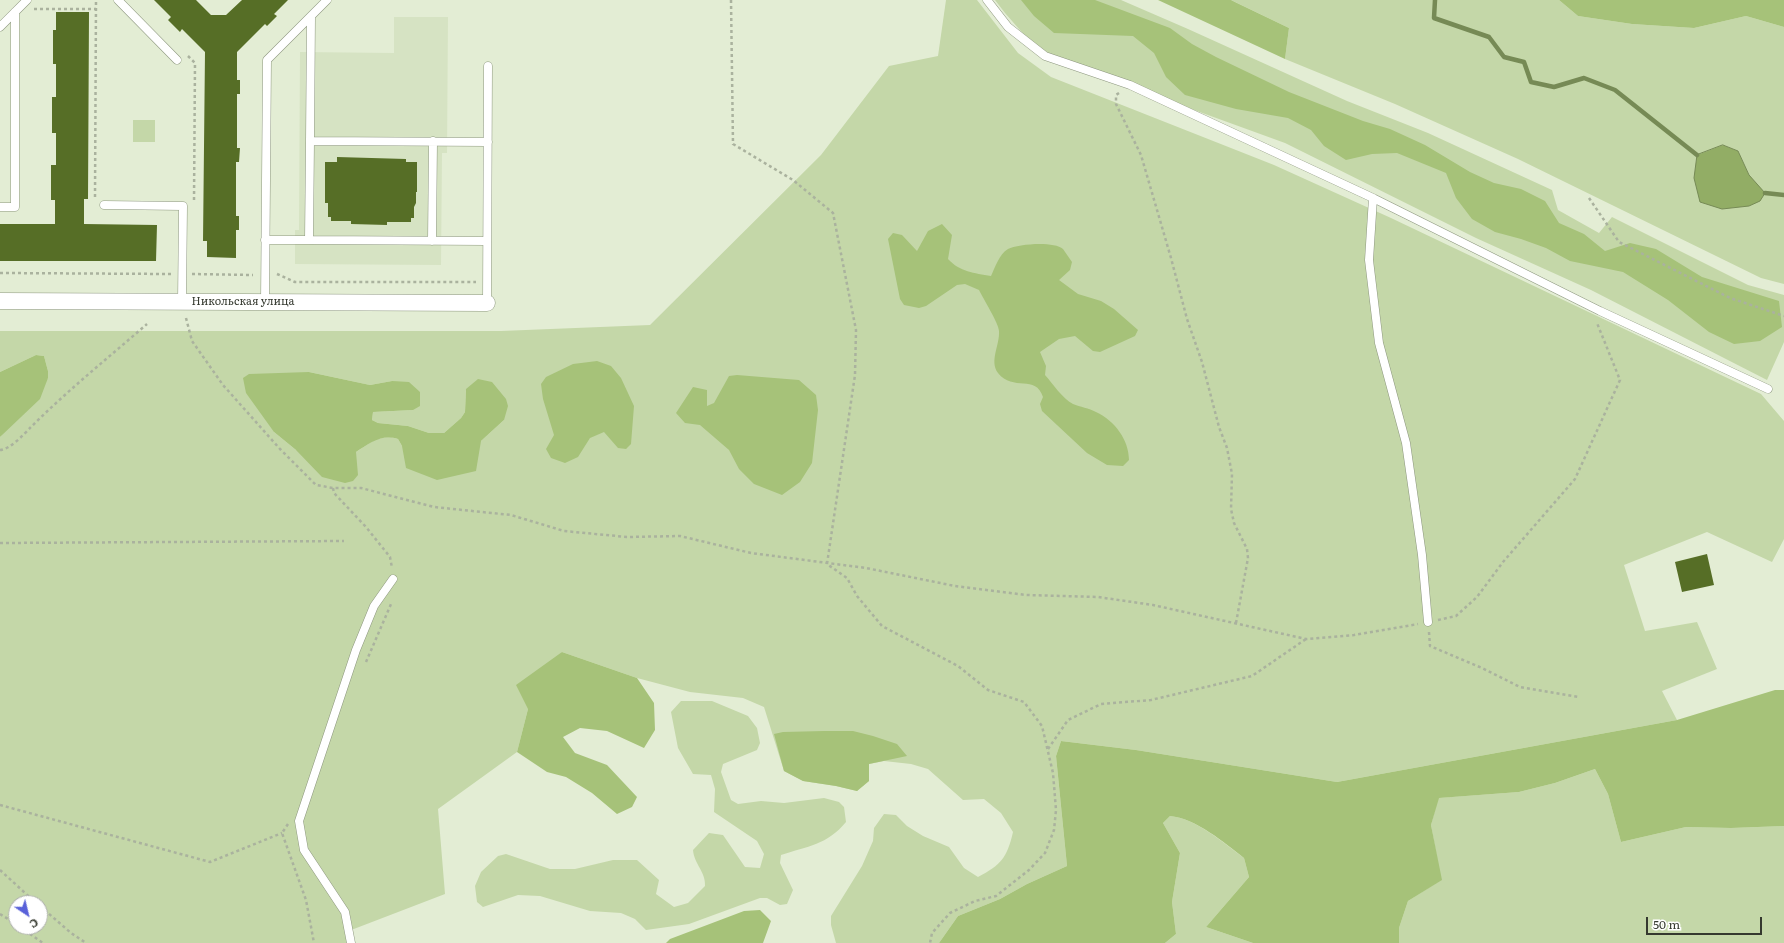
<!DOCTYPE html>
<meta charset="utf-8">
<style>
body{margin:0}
#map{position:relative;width:1784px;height:943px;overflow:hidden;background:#e3edd4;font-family:Literata,serif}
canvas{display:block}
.north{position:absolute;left:8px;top:895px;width:40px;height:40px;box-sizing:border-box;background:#fff;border:1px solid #aeb0ac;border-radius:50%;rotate:145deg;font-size:11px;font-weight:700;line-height:16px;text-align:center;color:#35392f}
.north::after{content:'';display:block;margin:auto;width:14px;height:18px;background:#5961d9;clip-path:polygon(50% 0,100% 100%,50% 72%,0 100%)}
.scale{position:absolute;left:1646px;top:917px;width:116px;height:18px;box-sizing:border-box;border:2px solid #35392f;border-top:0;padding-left:5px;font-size:12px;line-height:14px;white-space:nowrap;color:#35392f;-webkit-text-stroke:3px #fff;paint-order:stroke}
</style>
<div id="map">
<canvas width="1784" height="943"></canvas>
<div class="north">С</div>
<div class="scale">50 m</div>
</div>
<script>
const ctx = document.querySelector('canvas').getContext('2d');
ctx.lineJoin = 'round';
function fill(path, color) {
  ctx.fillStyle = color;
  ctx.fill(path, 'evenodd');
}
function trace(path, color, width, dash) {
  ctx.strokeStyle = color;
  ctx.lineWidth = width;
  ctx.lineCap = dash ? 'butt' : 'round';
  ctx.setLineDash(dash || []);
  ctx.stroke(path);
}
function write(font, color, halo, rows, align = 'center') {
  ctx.font = font + ' Literata,serif';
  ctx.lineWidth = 4;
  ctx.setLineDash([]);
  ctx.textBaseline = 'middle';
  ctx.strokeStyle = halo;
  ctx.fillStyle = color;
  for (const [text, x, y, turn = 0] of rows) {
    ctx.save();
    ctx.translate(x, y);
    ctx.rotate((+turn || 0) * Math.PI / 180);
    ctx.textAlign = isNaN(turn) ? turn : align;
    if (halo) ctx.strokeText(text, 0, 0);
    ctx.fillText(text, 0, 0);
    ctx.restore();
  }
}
fill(new Path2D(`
 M394 17H448L447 153H442L441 265 295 264V230H299L300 52 394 53Z`), '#d6e3c3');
fill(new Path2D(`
 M946 0H977L1018 53 1051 77 1274 165 1391 218 1761 394 1784 421V539L1772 562 1707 532 1624 565 1645 631 1697 622 1717 669 1662 691 1677 720 1337 782 1136 750 1061 741 1056 756 1067 866 1027 884 1000 899 958 916 939 943H836L831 925V916L862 866 873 841 874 828 884 814 896 815 907 826 923 836 949 847 964 868 978 877C1001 865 1007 858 1013 832L1001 813 984 799 963 800 928 769 911 764 884 761 869 764V781L857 791 836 786 803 781 784 771 764 707 743 698 690 692 637 678 562 652 528 709 517 752 438 809 445 894 346 932 352 943H0V437L48 378V371L44 356 36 355 0 372V331H501L650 325 821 155 889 66 938 56ZM309 372 370 385 392 381 413 410 373 412 372 420 378 423 408 426 429 433H444L461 418 465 412 466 389 504 420 481 441 402 446 398 439 391 437 376 439 356 452 296 450 274 432ZM16 903H40V927H16Z
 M995 0H1121L1188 29 1347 101 1428 133 1552 190 1558 210 1599 233 1612 217 1748 285 1784 295V342L1767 380 1591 290 1476 238 1285 143 1087 71 1034 46 1005 13Z
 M1231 0H1559L1578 16 1632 24 1694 28 1746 16 1784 27V284L1761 278 1518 159 1395 104 1285 59 1289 28ZM1724 145 1738 151 1749 175 1697 155Z
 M133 120H155V142H133Z
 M681 701H712L748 716 757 728 760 743 757 750 723 764 721 772 731 800 738 804 761 801 784 803 824 798 839 802 844 807 846 822C827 845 808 846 781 855L780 863 793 890 787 904 780 905 767 898H760L689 924 646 930 635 919 621 913 590 911 540 896 518 895 483 907 477 902 475 886 481 872 498 856 506 854 550 869H575L613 860H637L659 880 656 894 674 907 688 903 705 886C706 872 694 864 693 850L709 833 723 835 745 867 760 868 764 854 757 841 714 812 715 789 711 775 693 774 678 748 671 712Z
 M1595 769 1608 794 1621 842 1686 827 1731 828 1784 826V943H1399V928L1408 901 1441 880 1431 825 1438 798 1519 792 1555 783Z
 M1170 816C1195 818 1224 843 1244 858L1249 877 1206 927 1253 943H1165L1176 934 1172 902 1180 853 1163 823Z`), '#c4d7a8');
fill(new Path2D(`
 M1021 0H1095L1170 28 1192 44 1216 57 1289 92 1363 121 1390 129 1425 145 1470 172 1494 183 1521 189 1545 201 1559 223 1584 234 1605 251 1630 243 1656 249 1702 277 1779 301 1782 327 1760 341 1734 344 1709 332 1668 300 1623 272 1570 261 1546 248 1521 239 1495 232 1472 219 1456 198 1446 173 1397 153 1372 154 1346 160 1324 146 1311 130 1288 118 1236 109 1185 95 1166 77 1154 53 1133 36 1054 33 1034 16Z
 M1158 0H1231L1237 3 1289 28 1285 59Z
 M1559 0H1784V27L1746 16 1694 28 1632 24 1578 16Z
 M942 224 952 235 948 259C960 272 974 273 991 276 995 268 999 254 1008 249 1018 244 1054 241 1063 249 1066 253 1069 258 1072 262L1070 270 1059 280 1078 294 1101 301 1114 309 1138 330 1135 336 1100 352 1093 351 1075 336 1059 339 1040 352 1046 366 1045 375C1053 384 1062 398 1073 404 1080 407 1089 408 1096 412 1115 421 1129 440 1129 460L1123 466 1107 465 1087 453 1042 411 1040 404 1043 397C1036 374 1013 392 998 373 989 361 1000 345 999 331 999 324 983 298 979 290L965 284 957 285 926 306 919 308 904 305 900 299 888 239 893 233 902 235 917 251 928 231Z
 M36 355 44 356 48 371V378L40 399 0 437V372Z
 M597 361 611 366 621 378 634 406 631 444 626 449 618 448 604 432 590 438 578 457 565 463 551 458 546 449 554 435 543 399 541 384 546 377 573 364Z
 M309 372 370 385 392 381 409 382 420 392V406L413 410 373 412 372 420 378 423 408 426 429 433H444L461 418 465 412 466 389 478 379 492 382 506 399 508 406 504 420 481 441 476 471 437 480 406 468 402 446 398 439C381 434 370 443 356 452L358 475 353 481 345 483 322 477 296 450 274 432 246 393 243 378 249 374Z
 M737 375 799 380 816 395 818 410 812 463 800 482 782 495 754 484 739 469 729 450 700 425 685 423 676 413 693 387 707 390V406L714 403 729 376Z
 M562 652 637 678 654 703 655 730 644 748 607 731 580 728 563 737 575 753 607 765 637 797 632 807 617 814 592 793 566 777 547 772 517 752 528 709 516 685Z
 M1775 690H1784V826L1731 828 1686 827 1621 842 1608 794 1595 769 1555 783 1519 792 1439 798 1431 825 1442 880 1408 901 1399 928V943H1253L1206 927 1249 877 1244 858C1225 843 1195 818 1170 816L1163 823 1180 853 1172 902 1176 934 1165 943H939L958 916 1000 899 1027 884 1067 866 1056 756 1061 741 1136 750 1337 782 1677 720Z
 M824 731H853L873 736 897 744 907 756 869 764V781L857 791 836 786 803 781 784 771 774 734 783 732Z
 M760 910 771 921 763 943H666L670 939 744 911Z`), '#a6c279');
const water = new Path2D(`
 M1723 145 1738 151 1749 175 1765 193 1760 201 1749 206 1722 209 1700 202 1694 178 1697 155Z`);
fill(water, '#92ad65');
trace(water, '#768a55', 1);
trace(new Path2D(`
 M1435 0 1434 18 1489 37 1504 57 1524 62 1531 82 1554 87 1584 78 1615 90 1697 155
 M1765 193 1784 195`), '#768a55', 4.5);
fill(new Path2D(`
 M154 0H196L211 15H226L242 0H288L274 14 277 16 267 26 265 24 237 52V80H240V94H237V148H240L239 162H236V216H239V230H236V258L207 257V241H203L205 52 182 29 180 32 168 20 171 17Z
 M56 12H89L88 199H84V224L157 225 156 261H0V224H55V200H51V165H56V133H52V97H56V64H53V30H56Z
 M337 157 406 159V162H417V192H416V203L414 207V218H411V222H387V225L351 224V221H331V217H328V203H325V162H337Z
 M1707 554 1714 585 1682 592 1675 562Z`), '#566e26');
const lane = new Path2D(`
 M118 0 177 60
 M987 0 1008 27 1045 56 1130 85 1373 198 1600 311 1768 389
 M0 27 27 0
 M310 141 311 17
 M1373 198 1369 260 1379 343 1406 443 1422 555 1428 622
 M104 205 183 206 182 302
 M0 207H15V12
 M265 240H309L310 141 488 142
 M309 240 487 241
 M432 241 433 141
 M265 302 267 60 327 0
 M487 303 488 66
 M351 943 345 912 304 850 299 821 356 650 374 606 393 579`);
const street = new Path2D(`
 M0 301 487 303`);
trace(lane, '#8d977f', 9);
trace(street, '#8d977f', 17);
trace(new Path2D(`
 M731 0 733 144 793 180 833 213 856 330 855 375 827 564 847 578 857 596 882 626 958 666 988 690 1024 702 1042 726 1053 773 1056 810 1054 830 1045 853 1029 870 996 896 975 901 950 913 932 933 930 943
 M34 9H96
 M188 56 195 63 194 202
 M1119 93 1116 95V104L1141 155 1171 258 1187 319 1202 362 1219 427 1227 448 1232 474 1231 509 1234 523 1247 549 1248 558 1236 623
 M95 197 96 0
 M1589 198 1619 242 1730 298 1784 316
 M0 273 171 274
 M192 274 253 275
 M277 274 295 282H476
 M186 318 192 341 223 385 280 449 316 485 333 488H361L434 507 511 515 564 531 627 537 680 536 751 553 866 568 955 586 1026 595 1098 597 1153 605 1306 639 1354 635 1418 624
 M0 450C11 449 24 434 31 427 68 390 108 358 147 324
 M333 488 334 493 366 527 390 557 392 568
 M0 543 344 541
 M1438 620 1456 616 1477 597 1503 562 1575 479 1620 380 1597 323
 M1429 632 1430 646 1482 668 1520 687 1579 697
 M366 662 391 604
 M1048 749 1068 720 1101 704 1151 700 1252 676 1306 639
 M0 805 210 862 282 833
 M288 824 282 833 306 900 314 943
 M0 870 36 903
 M40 906 71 933 86 943
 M0 914 16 924
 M20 927 43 943`), '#aab29e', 2.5, [3, 3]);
trace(lane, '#fff', 8);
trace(street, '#fff', 16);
write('11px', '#35392f', '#fff', [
 ["Никольская улица",243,302]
]);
</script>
